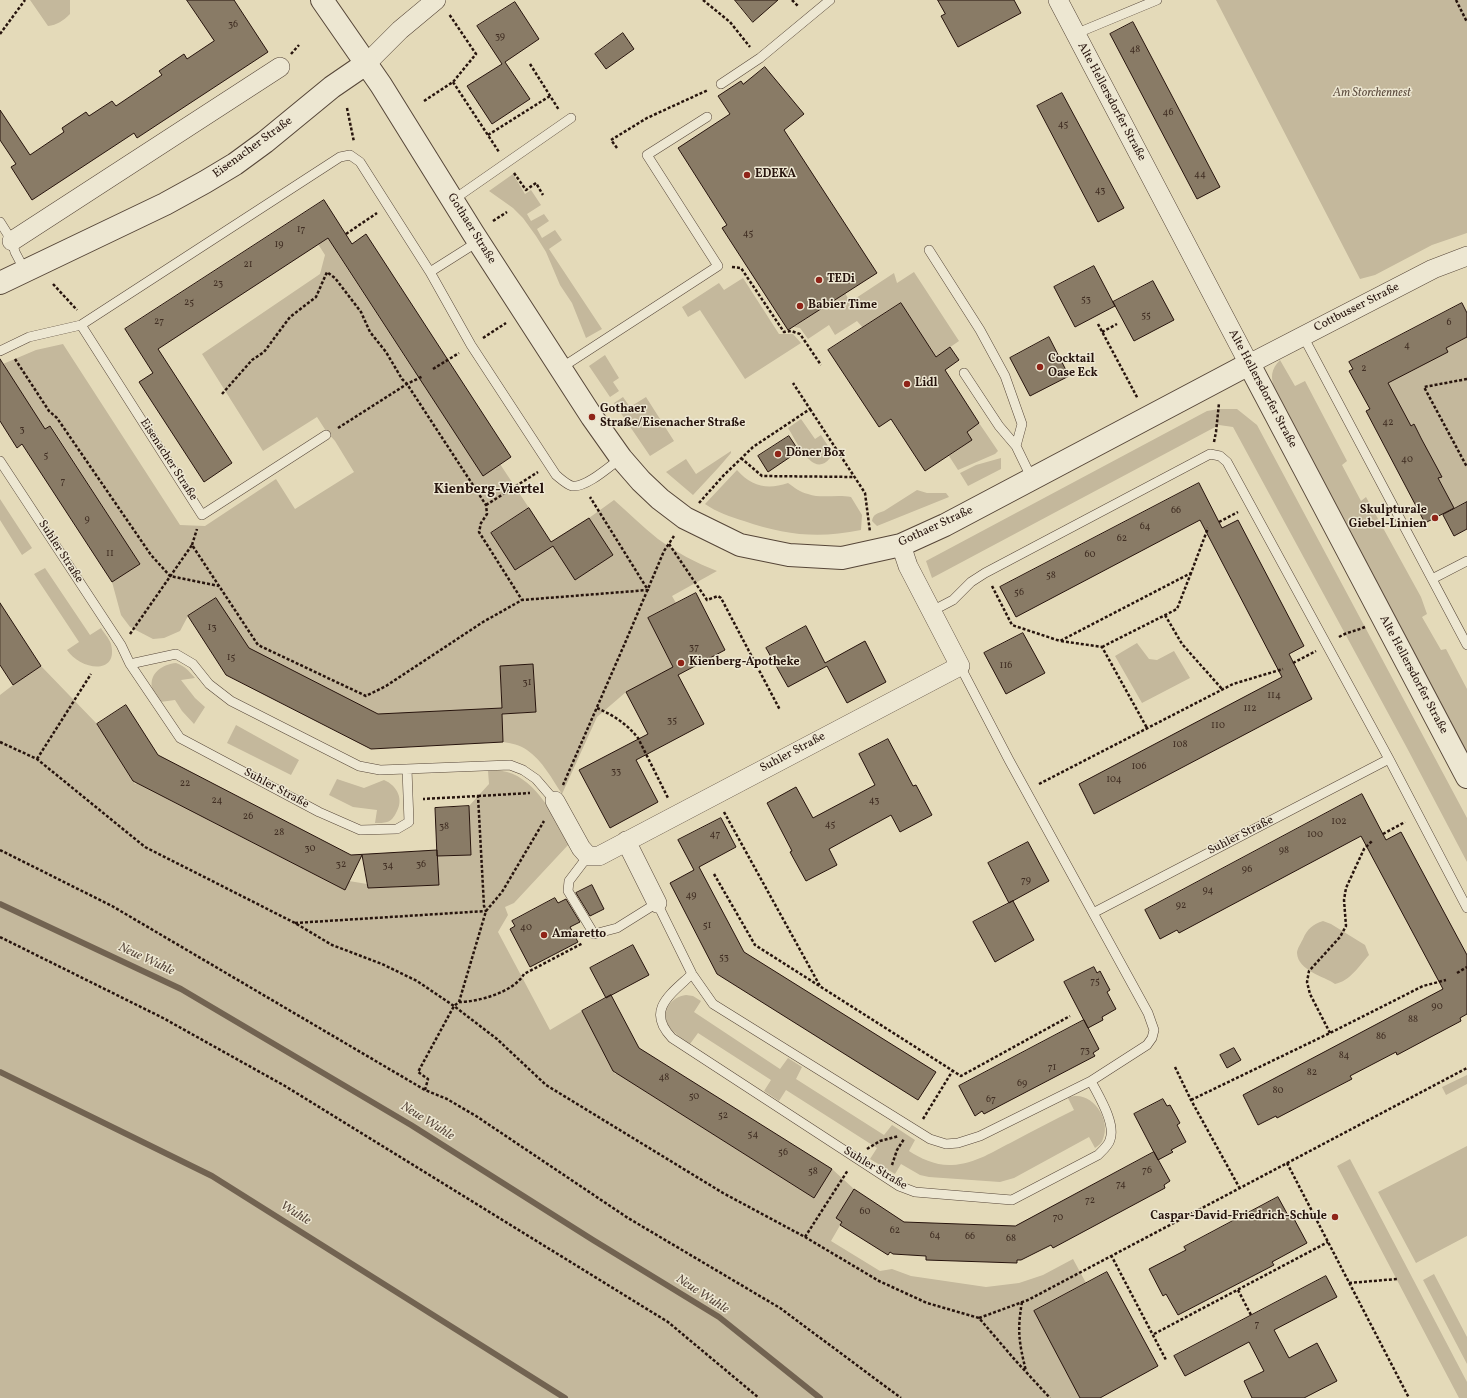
<!DOCTYPE html>
<meta charset="utf-8">
<style>
body{margin:0}
canvas{display:block;background:#e4dab9}
</style>
<canvas width="1467" height="1398"></canvas>
<script>
const ctx = document.querySelector('canvas').getContext('2d');
ctx.lineJoin = 'round';
function fill(path, color) {
  ctx.fillStyle = color;
  ctx.fill(path, 'evenodd');
}
function trace(path, color, width, dash) {
  ctx.strokeStyle = color;
  ctx.lineWidth = width;
  ctx.lineCap = dash ? 'butt' : 'round';
  ctx.setLineDash(dash || []);
  ctx.stroke(path);
}
function write(font, color, halo, rows, align = 'center') {
  ctx.font = font + ' Vollkorn,serif';
  ctx.lineWidth = 3;
  ctx.setLineDash([]);
  ctx.textBaseline = 'middle';
  ctx.strokeStyle = halo;
  ctx.fillStyle = color;
  for (const [text, x, y, turn = 0] of rows) {
    ctx.save();
    ctx.translate(x, y);
    ctx.rotate((+turn || 0) * Math.PI / 180);
    ctx.textAlign = isNaN(turn) ? turn : align;
    if (halo) ctx.strokeText(text, 0, 0);
    ctx.fillText(text, 0, 0);
    ctx.restore();
  }
}
fill(new Path2D(`
 M30 0H70V14C63 21 57 25 48 26Z
 M1216 0H1467V233L1432 245 1375 275 1360 279Z
 M513 174 525 194 531 190 541 205 527 214 531 221 544 214 549 221 537 229 542 238 555 230 562 240 549 249 602 329 586 338 572 303 560 285 546 252 536 236 523 218 513 208 489 191Z
 M332 235 341 250 337 253 414 371 418 370 428 384 424 386 483 475 500 464 529 508 491 533 515 570 553 546 575 580 613 555 589 518 614 500C629 513 643 527 658 539 676 552 696 563 717 571L672 596 676 603 648 618 673 667 626 692 597 717 562 794C552 779 542 760 527 750 520 745 511 743 503 742L502 714 536 712 533 664 500 666 502 708 389 720 255 658 216 599 188 616 180 631 164 638 153 639 130 627 121 615 112 582 140 564 51 426 45 429 3 364 36 350 63 344 180 525 205 526 276 479 295 509 354 472 335 441 326 431 317 417 263 451 202 354 320 274 325 255 318 244Z
 M914 272 959 341 936 357 901 303 863 328 857 321 835 335 829 325 808 339 800 328 794 327 845 293 850 302 894 273 897 283Z
 M743 278 779 334H793L801 343 745 379 700 310 688 317 682 307 719 283 724 290Z
 M1467 337V502L1454 508 1438 478 1441 477 1419 441 1422 439 1414 424 1411 426 1380 383Z
 M605 355 619 378 613 382 619 391 610 397 589 366Z
 M1280 360 1295 386 1305 381 1347 461 1342 465 1361 501 1366 497 1421 597 1427 614 1422 617 1441 650 1446 649 1467 689V756L1275 389C1270 378 1271 369 1280 360Z
 M623 397 630 407 646 397 674 441 650 456 614 403Z
 M1219 409H1237L1257 425 1467 818V862L1407 748 1233 427 1219 425 932 578 926 561 1207 411Z
 M801 419 815 439 821 435 830 449V458C813 480 796 440 788 428Z
 M979 423 998 451 995 454 958 470 949 456 972 440 967 431Z
 M731 451V453L719 467 693 495 666 472 686 459 696 474Z
 M1001 458V469L968 486 960 473 976 465Z
 M737 470C752 487 768 490 788 483 795 488 800 492 808 494 822 499 836 494 851 497L862 515 861 530C818 539 785 535 744 521 731 517 716 512 705 504Z
 M917 490 927 493H946L949 497 877 526 872 521C873 514 878 513 884 511Z
 M0 499 32 548 22 555 0 520Z
 M45 568 90 635 101 628C104 633 109 638 111 644 119 676 80 670 67 650L79 642 34 574Z
 M1137 643 1149 659 1157 660 1174 651 1190 678 1142 703 1115 656Z
 M176 663C185 666 189 671 195 678L181 680 195 698 205 707 194 724 182 711 175 700 160 702C158 698 153 693 152 688 149 673 163 664 176 663Z
 M41 666 97 724 135 784 144 779 157 793 345 890 349 881 367 884 368 888 438 885 437 856 471 855 469 806 489 784 488 771C494 771 501 770 507 772 537 780 555 818 569 844L514 903 505 907 508 915 498 932 550 1030 582 1011 615 1074 624 1069 635 1085 814 1198 832 1169 854 1189 836 1218 842 1222 831 1241 880 1271 892 1269 911 1276 986 1287 1019 1283 1043 1275 1073 1259 1086 1283 1034 1311 1080 1398H0V695L13 685Z
 M236 725 299 760 291 775 227 743Z
 M337 779 364 788 384 780C398 786 404 800 396 813 394 817 391 821 387 822 384 823 379 823 375 823L377 810 353 807 329 795Z
 M1323 921 1331 924 1365 945 1369 955C1359 966 1350 981 1335 984 1324 976 1298 971 1297 953 1297 949 1301 943 1303 939 1307 929 1313 924 1323 921Z
 M686 995 693 996 701 1001 694 1012 780 1069 788 1058 802 1067 796 1079 884 1135 892 1125 915 1140 909 1151C921 1159 937 1166 952 1165 975 1164 994 1151 1014 1141 1034 1130 1054 1120 1074 1110L1068 1098C1090 1088 1112 1119 1103 1139 1102 1143 1099 1145 1095 1148L1089 1137 1014 1178 1000 1182 929 1177 920 1175 901 1164 895 1174 870 1159 877 1148 786 1090 779 1101 764 1091 771 1080 698 1033 690 1044C683 1039 673 1033 668 1025 661 1011 671 997 686 995Z
 M1467 1075V1084L1446 1095 1442 1087Z
 M1467 1146V1236L1416 1263 1378 1192Z
 M1350 1159 1467 1382V1398H1459L1337 1166Z
 M1434 1274 1467 1337V1364L1423 1280Z`), '#c4b89c');
trace(new Path2D(`
 M0 904 181 989 411 1125 593 1240 719 1317 820 1398
 M0 1072 212 1176 565 1398`), '#726351', 6);
const building = new Path2D(`
 M187 0H234L268 52 137 138 134 133 32 200 11 167 16 164 0 140V110L30 155 64 132 62 128 86 112 89 116 112 101 116 106 162 75 159 71 184 54 187 59 214 41Z
 M735 0H778L753 22Z
 M938 0H1014L1021 13 958 47 941 16 945 14Z
 M515 2 539 39 505 62 530 99 492 124 467 86 502 64 477 26Z
 M1133 22 1220 187 1197 199 1110 34Z
 M623 33 634 49 606 69 595 54Z
 M765 67 804 114 784 130 877 273 788 330 722 228 727 225 678 148 730 114 718 96 741 81 743 84Z
 M1062 93 1124 208 1098 222 1037 106Z
 M324 200 352 244 366 234 511 457 483 476 328 238 158 349 232 463 204 482 139 382 153 373 125 329Z
 M1094 266 1115 306 1075 327 1054 287Z
 M1153 281 1174 320 1134 341 1113 302Z
 M901 303 936 357 950 347 959 360 945 370 979 423 967 432 972 440 925 471 891 419 879 427 828 350Z
 M1462 303 1467 313V337L1446 348 1448 352 1388 383 1411 426 1414 424 1422 440 1442 477 1438 478 1454 508 1425 523 1366 411 1370 409 1349 371 1353 369 1349 362Z
 M1049 337 1069 376 1030 396 1010 358Z
 M0 359 45 429 50 426 140 564 112 582 22 444 17 448 0 421Z
 M789 436 799 451 768 472 758 456Z
 M1199 483 1222 528 1238 520 1304 646 1289 654 1312 699 1094 814 1079 784 1282 677 1200 520 1016 617 1000 587Z
 M1467 502V529L1454 536 1443 515Z
 M529 508 551 542 589 518 613 555 575 580 553 546 515 570 491 533Z
 M696 593 725 650 678 675 704 724 636 760 658 802 610 828 579 770 648 734 626 692 673 667 648 618Z
 M216 598 249 648 378 714 502 708 500 666 533 664 536 712 502 714 503 742 371 749 226 675 188 616Z
 M0 603 41 666 13 685 0 665Z
 M806 626 825 663 865 641 886 682 847 703 827 666 788 687 766 648Z
 M1023 633 1045 673 1006 694 984 653Z
 M126 705 158 755 351 855 437 850 439 885 368 888 362 855 345 890 133 781 97 724Z
 M888 739 913 786 916 785 932 815 900 832 891 815 829 849 837 865 806 881 790 852 792 851 767 803 796 787 813 818 875 785 859 754Z
 M1362 794 1386 840 1401 832 1467 955V1014L1460 1018 1461 1021 1427 1039 1397 1055 1396 1052 1350 1076 1352 1079 1277 1118 1276 1116 1258 1125 1243 1095 1443 989 1361 836 1179 933 1177 930 1160 939 1145 910Z
 M469 806 471 855 437 856 435 808Z
 M721 818 736 847 699 867 744 952 936 1072 918 1100 717 974 670 883 694 870 678 840Z
 M1028 842 1049 881 1009 903 988 863Z
 M592 885 604 909 590 916 576 893Z
 M555 898 558 903 566 899 580 922 570 927 578 942 530 967 510 929 515 926 512 921Z
 M1013 901 1034 940 995 962 973 922Z
 M633 945 649 975 606 998 590 968Z
 M1094 967 1097 973 1100 971 1110 990 1107 992 1116 1009 1102 1017 1103 1020 1088 1028 1064 982Z
 M611 995 639 1048 832 1169 814 1198 613 1071 582 1011Z
 M1084 1020 1099 1049 1093 1053 1095 1056 984 1114 982 1111 975 1116 959 1086Z
 M1234 1048 1241 1060 1227 1068 1220 1055Z
 M1163 1099 1167 1106 1170 1105 1180 1123 1177 1125 1186 1142 1171 1150 1173 1152 1158 1160 1134 1114Z
 M1154 1152 1170 1181 1164 1185 1165 1188 1053 1248 1051 1245 1021 1260H1017V1263L926 1260V1256L893 1254 890 1252 888 1255 840 1225 842 1222 836 1218 854 1189 904 1222 1015 1226Z
 M1278 1197 1290 1219 1293 1217 1307 1243 1272 1262 1274 1265 1178 1315 1166 1294 1163 1296 1149 1269 1186 1250 1184 1247Z
 M1107 1272 1158 1366 1100 1398H1080L1034 1311Z
 M1326 1276 1337 1297 1274 1330 1289 1358 1317 1343 1337 1381 1304 1398H1252L1244 1381 1264 1371 1249 1342 1185 1376 1174 1356Z`);
fill(building, '#897b66');
trace(building, '#27140d', 1);
const service = new Path2D(`
 M1075 34 1157 0
 M721 84 760 58 830 0
 M453 200 571 118
 M0 222 12 241 15 252 25 271
 M929 250 980 330 1005 376 1022 424 1016 446 1032 479
 M430 272 479 241
 M81 325 202 515 326 435
 M1303 336 1467 645
 M0 351 29 337 81 325 340 157 350 155 360 162 430 272 471 345 556 475C561 479 566 484 572 486 586 488 610 466 621 458
 M561 368 718 266 647 155 707 117
 M964 373 999 426 1016 446
 M0 461 121 645 130 664 180 738 319 812 360 830 397 829 409 822 407 769
 M1432 579 1467 561
 M932 611 953 600 971 582 985 573 1210 454 1220 456 1227 462 1389 759 1467 908
 M130 664 176 654 193 664 209 684 231 701 359 766 380 770 510 765 523 770 536 779 555 801
 M588 856 569 881 568 891 594 934 617 928 657 903 692 974 713 1004 930 1139 946 1144 958 1143 980 1136 1091 1081 1147 1045 1152 1038 1154 1030 1148 1013 1009 760 960 666
 M1093 913 1389 759
 M692 974C671 994 645 1010 672 1038L899 1186 915 1192 1012 1200 1098 1155C1103 1150 1108 1146 1110 1140 1116 1123 1099 1097 1091 1081`);
const minor = new Path2D(`
 M1058 0 1249 364 1433 269 1467 256
 M367 63 400 30 436 0
 M12 241 280 67
 M555 801 581 848 588 856H599L960 666 908 566 901 545
 M626 841 657 903`);
const tertiary = new Path2D(`
 M322 0 381 85 473 233 592 417 621 458 641 481 660 499 685 518 740 545 789 555 842 558 901 545 945 525 1249 364 1467 777
 M0 283 165 204 205 182 235 164 265 142 332 87 367 63`);
trace(service, '#564638', 10);
trace(minor, '#564638', 20);
trace(tertiary, '#564638', 24);
trace(new Path2D(`
 M703 0 730 22 750 47
 M792 0 799 7
 M1456 0 1467 22
 M0 34 25 0
 M291 54 299 45
 M530 64 559 110
 M453 82 499 152
 M424 101 453 82 476 54 449 14
 M347 108 354 142
 M488 135 550 96
 M617 148 611 140 647 118 708 90
 M514 173 526 190 536 183 543 195
 M493 221 507 212
 M346 234 377 213
 M732 267 741 268 784 332 791 331 800 334 821 365
 M53 284 77 310
 M1098 324 1138 399
 M1102 332 1117 324
 M483 338 506 323
 M15 359 49 411 57 418 151 555 170 576 219 586
 M433 369 459 353
 M1467 379 1424 387 1467 467
 M222 394 252 360 264 352 290 317 316 297 327 272 335 278 361 312 370 332 386 352 402 379 407 384 486 505 487 514 481 523 479 532 522 600
 M810 409 865 493 870 532
 M338 428 407 384 423 376
 M1214 442 1216 432 1219 403
 M741 458 762 476 854 477
 M699 503 723 476 753 447 810 409 793 383
 M486 505 538 472
 M1219 522 1238 512
 M669 544 707 600 718 596 721 598 780 710
 M192 545 197 529
 M992 586 1012 625 1060 641 1191 573 1208 528
 M1165 615 1182 644 1222 689
 M130 634 192 545 258 645 366 696 386 686 483 622 522 600 648 590 590 497
 M1339 637C1347 632 1356 631 1365 627
 M1061 641 1102 647 1147 728
 M1102 647 1177 609 1191 573
 M1293 663 1316 651
 M597 708C613 715 627 724 638 738L668 798
 M0 742 37 759 145 847 295 923 332 945 382 964 417 981 454 1006 497 1039 546 1085 723 1193 805 1237 879 1281 927 1303 979 1318 1015 1360 1050 1398
 M37 759 91 674
 M1039 784 1233 684 1283 669
 M563 785 625 643 664 551 674 536
 M478 796 530 793
 M724 812 820 986
 M1383 834 1405 822
 M0 850 112 906 425 1090 447 1099 476 1116 628 1218 780 1308 901 1398
 M714 874 755 945 961 1076 1070 1016
 M295 923 486 911 484 906 478 796 423 799
 M0 937 163 1018 285 1086 668 1322 759 1398
 M1457 973 1467 967
 M459 1002C478 1002 514 992 524 974L583 943
 M1330 1033 1310 994 1307 982 1309 971 1340 937 1346 926 1344 900 1346 888 1364 849 1373 840
 M1175 1067 1191 1100 1239 1187
 M425 1090 428 1079 418 1072 454 1006 459 1002 486 911 502 892 544 821
 M1191 1100 1330 1033 1423 986 1446 980
 M923 1119 953 1070
 M867 1149 880 1141 899 1136
 M1287 1163 1409 1398
 M892 1165 897 1150 904 1139
 M805 1237 848 1170
 M1111 1255 1166 1360
 M1349 1283 1397 1279
 M1238 1290 1251 1315
 M1022 1302C1017 1330 1019 1343 1026 1371
 M979 1318 1028 1300 1467 1068
 M1154 1334 1328 1242`), '#27140d', 2.5, [3, 2]);
trace(service, '#ede7d2', 9);
trace(minor, '#ede7d2', 19);
trace(tertiary, '#ede7d2', 22);
for (const [x, y, r, color] of [
 [747,175,4,"#8f2418"],
 [819,280,4,"#8f2418"],
 [800,306,4,"#8f2418"],
 [1040,367,4,"#8f2418"],
 [907,384,4,"#8f2418"],
 [592,417,4,"#8f2418"],
 [778,454,4,"#8f2418"],
 [1435,518,4,"#8f2418"],
 [681,663,4,"#8f2418"],
 [544,935,4,"#8f2418"],
 [1335,1217,4,"#8f2418"]
]) {
  const dot = new Path2D();
  dot.arc(x, y, r, 0, 2 * Math.PI);
  ctx.fillStyle = color;
  ctx.fill(dot);
  trace(dot, '#ede7d2', 1.5);
}
write('10px', '#402e23', null, [
 ["36",233,25],
 ["39",500,37],
 ["48",1135,50],
 ["46",1168,113],
 ["45",1063,125],
 ["44",1200,175],
 ["43",1100,191],
 ["17",301,230],
 ["45",748,234],
 ["19",279,245],
 ["21",248,265],
 ["23",218,284],
 ["53",1086,300],
 ["25",189,303],
 ["55",1146,316],
 ["27",159,322],
 ["6",1449,323],
 ["4",1407,346],
 ["2",1364,369],
 ["42",1388,423],
 ["3",22,430],
 ["5",46,456],
 ["40",1407,460],
 ["7",63,482],
 ["66",1176,511],
 ["9",87,520],
 ["64",1145,527],
 ["62",1122,539],
 ["11",110,554],
 ["60",1090,555],
 ["58",1051,576],
 ["56",1019,593],
 ["13",212,628],
 ["37",694,648],
 ["15",231,658],
 ["116",1006,666],
 ["31",527,683],
 ["114",1274,696],
 ["112",1250,709],
 ["35",672,721],
 ["110",1218,726],
 ["108",1180,745],
 ["106",1139,767],
 ["33",616,772],
 ["104",1114,780],
 ["22",185,784],
 ["24",217,801],
 ["43",874,801],
 ["26",248,817],
 ["102",1339,822],
 ["45",830,825],
 ["38",444,827],
 ["28",279,833],
 ["47",715,835],
 ["100",1315,835],
 ["30",310,849],
 ["98",1284,851],
 ["32",341,865],
 ["36",421,865],
 ["34",388,866],
 ["96",1247,870],
 ["79",1026,881],
 ["94",1208,891],
 ["49",691,896],
 ["92",1181,906],
 ["51",707,926],
 ["40",526,928],
 ["53",724,958],
 ["75",1095,982],
 ["90",1437,1007],
 ["88",1413,1020],
 ["86",1381,1037],
 ["73",1085,1051],
 ["84",1344,1056],
 ["71",1052,1068],
 ["82",1312,1073],
 ["48",664,1078],
 ["69",1022,1084],
 ["80",1278,1091],
 ["50",694,1097],
 ["67",991,1100],
 ["52",723,1116],
 ["54",753,1135],
 ["56",783,1153],
 ["76",1147,1171],
 ["58",813,1172],
 ["74",1121,1185],
 ["72",1090,1201],
 ["60",865,1212],
 ["70",1058,1218],
 ["62",895,1231],
 ["64",935,1236],
 ["66",970,1237],
 ["68",1011,1239],
 ["7",1257,1325]
]);
write('italic 12px', '#5e4d3f', '#ede7d2', [
 ["Am Storchennest",1372,94]
]);
write('12px', '#27140d', '#ede7d2', [
 ["Alte Hellersdorfer Straße",1111,102,62],
 ["Eisenacher Straße",253,148,-36],
 ["Gothaer Straße",471,229,58],
 ["Cottbusser Straße",1357,308,-27],
 ["Alte Hellersdorfer Straße",1262,389,62],
 ["Eisenacher Straße",168,460,57],
 ["Gothaer Straße",936,527,-25],
 ["Suhler Straße",60,552,57],
 ["Alte Hellersdorfer Straße",1413,675,62],
 ["Suhler Straße",793,753,-28],
 ["Suhler Straße",276,789,28],
 ["Suhler Straße",1241,836,-27],
 ["Suhler Straße",875,1169,31]
]);
write('bold 12px', '#27140d', '#ede7d2', [
 ["EDEKA",755,175],
 ["TEDi",827,280],
 ["Babier Time",808,306],
 ["Cocktail",1048,360],
 ["Oase Eck",1048,374],
 ["Lidl",915,384],
 ["Gothaer",600,410],
 ["Straße/Eisenacher Straße",600,424],
 ["Döner Box",786,454],
 ["Skulpturale",1427,511,"right"],
 ["Giebel-Linien",1427,525,"right"],
 ["Kienberg-Apotheke",689,663],
 ["Amaretto",552,935],
 ["Caspar-David-Friedrich-Schule",1327,1217,"right"]
], 'left');
write('italic 13px', '#59483b', '#ede7d2', [
 ["Neue Wuhle",146,960,25],
 ["Neue Wuhle",427,1122,32],
 ["Wuhle",295,1214,32],
 ["Neue Wuhle",702,1295,33]
]);
write('bold 14px', '#27140d', '#ede7d2', [
 ["Kienberg-Viertel",489,490]
]);
</script>
